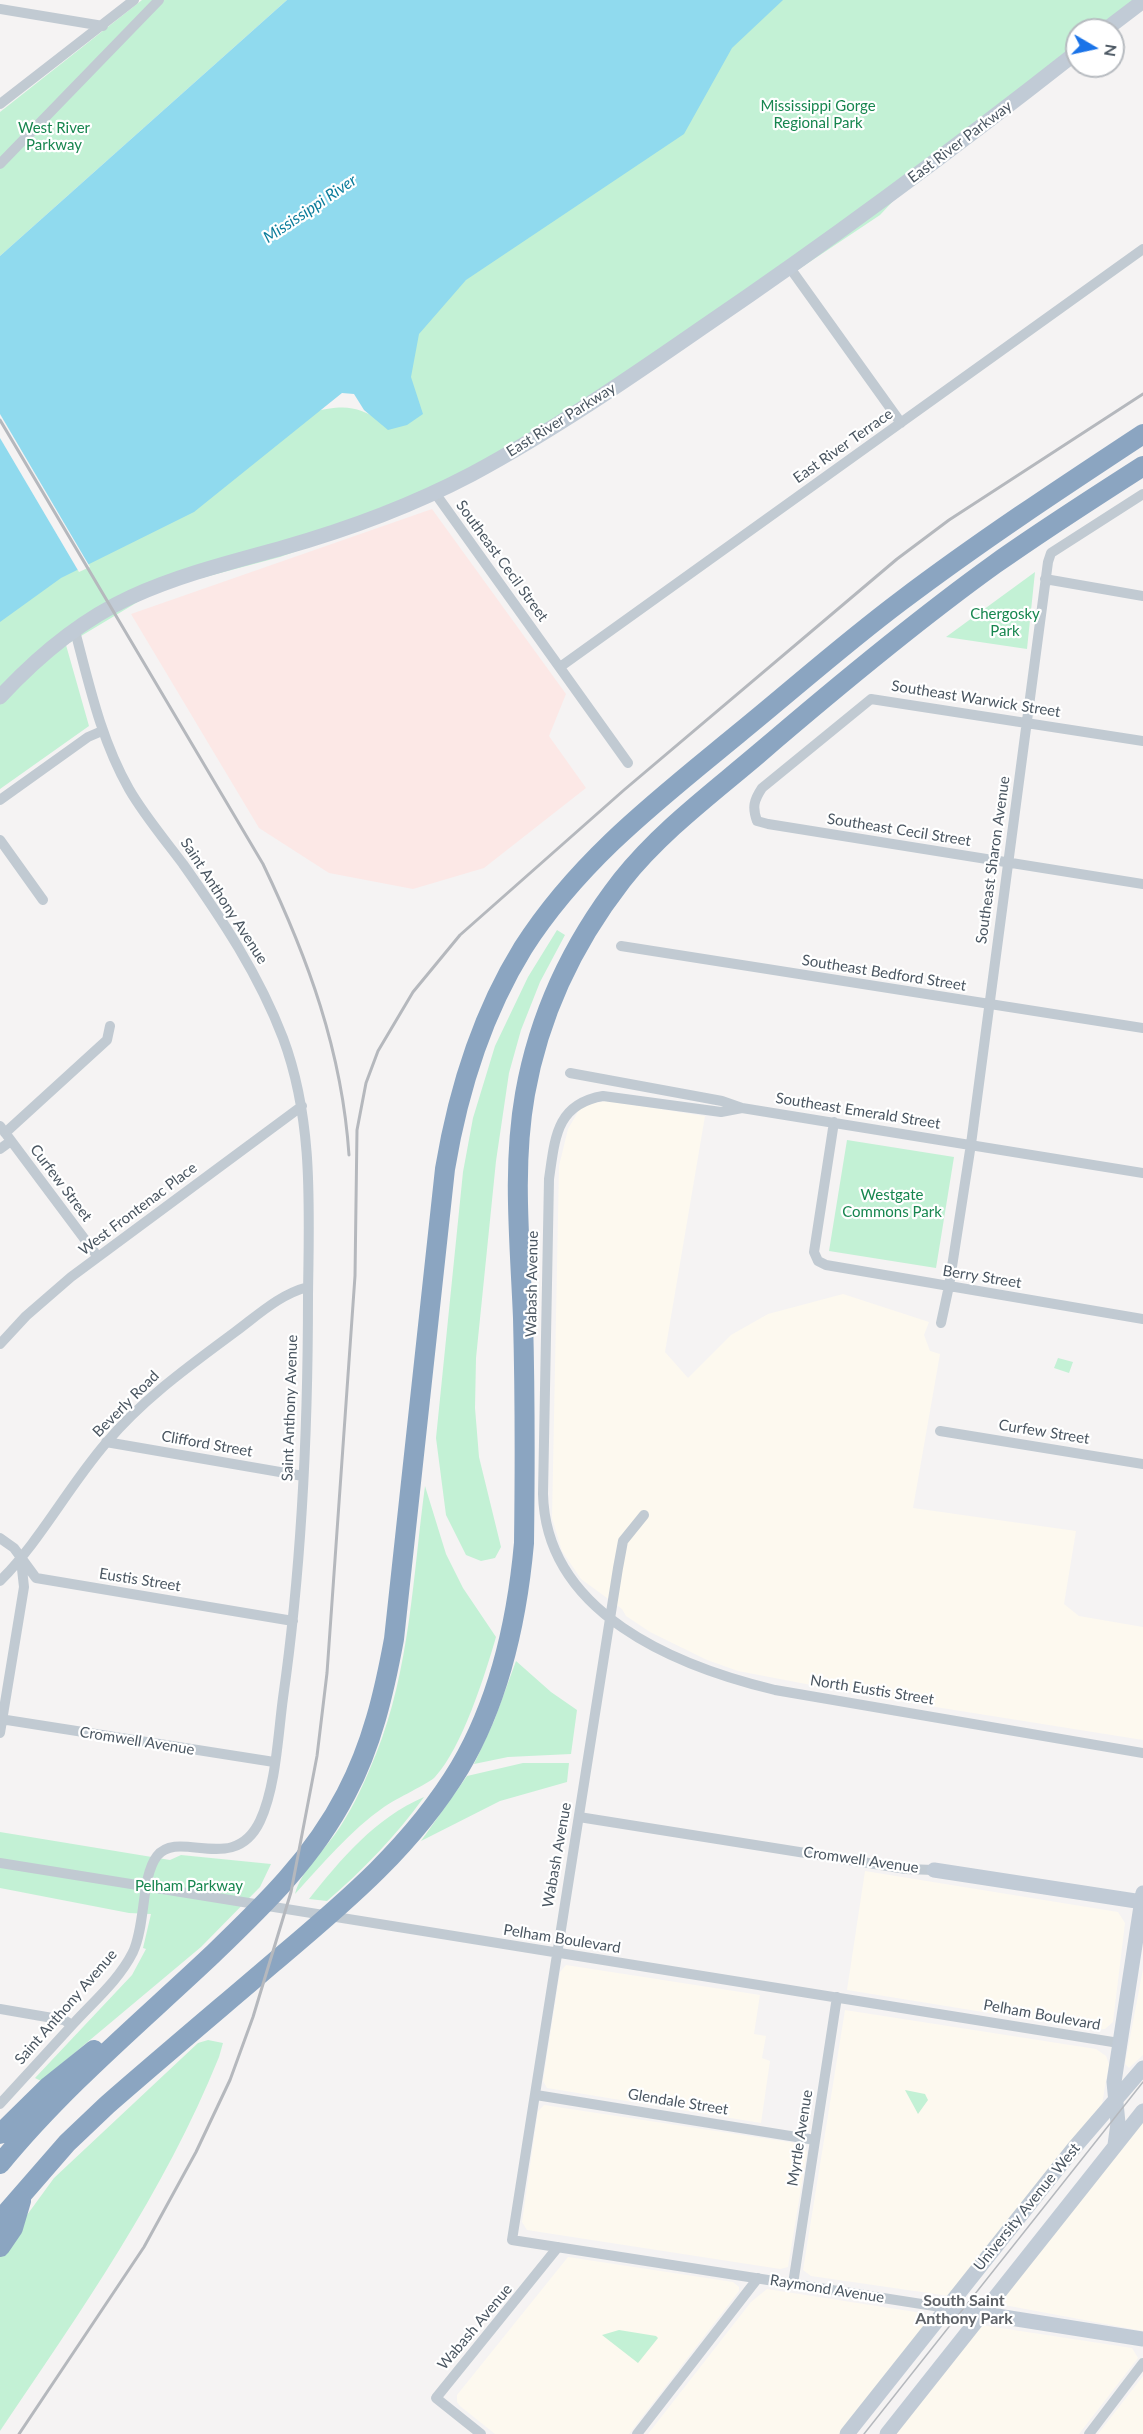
<!DOCTYPE html>
<style>
body{margin:0}
#map{position:relative;width:1143px;height:2434px;overflow:hidden;background:#f5f3f3;font-family:Lato,sans-serif}
canvas{display:block}
.north{position:absolute;left:1065px;top:18px;width:60px;height:60px;box-sizing:border-box;background:#fff;border:2px solid #b7bbc0;border-radius:50%;rotate:99deg;font-size:16px;font-weight:700;line-height:24px;text-align:center;color:#4a5661}
.north::after{content:'';display:block;margin:auto;width:21px;height:27px;background:#1a73e8;clip-path:polygon(50% 0,100% 100%,50% 72%,0 100%)}
</style>
<div id="map">
<canvas width="1143" height="2434"></canvas>
<div class="north">N</div>
</div>
<script>
const ctx = document.querySelector('canvas').getContext('2d');
ctx.lineJoin = 'round';
function fill(path, color) {
  ctx.fillStyle = color;
  ctx.fill(path, 'evenodd');
}
function trace(path, color, width, dash) {
  ctx.strokeStyle = color;
  ctx.lineWidth = width;
  ctx.lineCap = dash ? 'butt' : 'round';
  ctx.setLineDash(dash || []);
  ctx.stroke(path);
}
function write(font, color, halo, rows, align = 'center') {
  ctx.font = font + ' Lato,sans-serif';
  ctx.lineWidth = 4.5;
  ctx.setLineDash([]);
  ctx.textBaseline = 'middle';
  ctx.strokeStyle = halo;
  ctx.fillStyle = color;
  for (const [text, x, y, turn = 0] of rows) {
    ctx.save();
    ctx.translate(x, y);
    ctx.rotate((+turn || 0) * Math.PI / 180);
    ctx.textAlign = isNaN(turn) ? turn : align;
    if (halo) ctx.strokeText(text, 0, 0);
    ctx.fillText(text, 0, 0);
    ctx.restore();
  }
}
fill(new Path2D(`
 M607 1101 705 1116 665 1352 688 1378 731 1335 768 1314 843 1294 929 1322 924 1335 930 1351 940 1354 913 1508 1076 1531 1064 1604 1079 1616 1143 1627V1740L879 1698 738 1671 707 1660 650 1632 626 1616 622 1609 581 1579 562 1551 552 1518 559 1166 568 1129 582 1105Z
 M865 1871 1118 1912 1125 1923 1113 2022 1105 2029 1094 2030 847 1990Z
 M566 1965 760 1995 754 2034 766 2036 762 2058 770 2061 761 2123 547 2088 543 2081 560 1972Z
 M1143 1969V2055L1129 2068 1125 2064Z
 M845 2010 1096 2049 1106 2056 1109 2064 1102 2104 949 2296 811 2276 803 2270Z
 M544 2105 802 2144 807 2152 788 2267 780 2269 527 2230 522 2222 538 2111Z
 M1143 2120V2331L1004 2305 1003 2298Z
 M568 2257 733 2282 739 2287V2291L629 2434H495L460 2406 457 2402V2395Z
 M767 2289 922 2313 928 2323 842 2434H648L751 2302Z
 M981 2325 1132 2348 1138 2358 1079 2434H894Z
 M1143 2376V2434H1098Z`), '#fdf9ef');
fill(new Path2D(`
 M432 509 566 694 549 736 586 788 484 868 413 889 329 873 259 828 131 614Z`), '#fce8e6');
fill(new Path2D(`
 M142 0H287L0 256V112Z
 M767 0H1133L1094 30H1077V43L940 151 880 215 567 424 358 530 280 557 183 583 146 597 66 645 89 726 0 789V615L310 412C345 405 355 404 386 424L417 325Z
 M1035 572 1027 649 946 637Z
 M557 930 565 935 540 982 521 1030 509 1073 496 1161 476 1358 475 1408 479 1457 501 1547 495 1558 481 1561 466 1555 446 1515 436 1438 463 1172 473 1118 495 1046 528 977Z
 M847 1140 954 1157 936 1268 829 1251Z
 M1058 1358 1073 1362 1069 1373 1054 1368Z
 M425 1486 446 1554 463 1588 496 1637C485 1675 462 1748 435 1777 430 1783 395 1799 384 1807 350 1831 323 1863 295 1894 301 1870 326 1849 340 1827 355 1804 366 1779 376 1754 410 1670 413 1575 425 1486Z
 M516 1661 551 1692 577 1710 571 1754 508 1757 474 1764 494 1721Z
 M523 1763H569L567 1782 500 1801 421 1841 467 1776Z
 M424 1797C395 1837 364 1869 327 1901L309 1899C341 1859 375 1818 424 1797Z
 M0 1832 170 1860 181 1855 271 1864 260 1887 201 1947 41 2081 35 2078 132 1975 146 1949 143 1948 151 1914 129 1913 0 1888Z
 M208 2040 223 2043 219 2057C164 2193 81 2311 0 2431V2252L54 2178 198 2043Z
 M905 2090 925 2094 928 2100 918 2114Z
 M619 2330 656 2336 658 2338 638 2363 602 2335Z`), '#c3f1d5');
fill(new Path2D(`
 M287 0H783L732 48 684 134 466 280 419 334 411 377 423 414 407 425 388 430 364 410 354 394 342 393 194 512 61 578 0 622V256Z`), '#90daee');
fill(new Path2D(`
 M0 414 90 567 79 572 0 438Z`), '#f5f3f3');
trace(new Path2D(`
 M0 9 103 26
 M0 104 134 0
 M0 164 159 0
 M790 268 901 423
 M435 493 628 763
 M1045 579 1143 596
 M560 667 1143 249
 M1143 741 871 699 762 788C754 800 752 807 757 821L768 824 1143 884
 M0 800 88 737 102 731
 M0 840 43 900
 M621 946 1143 1028
 M570 1073 722 1101 742 1108 1143 1173
 M742 1108 721 1112 603 1096C556 1104 555 1138 549 1179L543 1494C546 1613 675 1666 775 1690L1143 1753
 M834 1122 814 1252 818 1261 826 1265 1143 1319
 M0 1126 98 1257
 M5 1133 107 1040 110 1026
 M0 1149 11 1141
 M941 1323 949 1286 971 1144 1048 562 1051 553 1143 494
 M0 1344 26 1316 71 1277 302 1106
 M940 1431 1143 1464
 M106 1442 303 1476
 M644 1515 623 1541 618 1568 512 2240 947 2308
 M0 1538 14 1548 36 1578 293 1621
 M0 1581C41 1540 68 1487 106 1443 143 1399 189 1366 235 1332 258 1315 280 1294 308 1287
 M0 1719 274 1762
 M0 1733 24 1587 21 1560
 M579 1817 906 1869 934 1870
 M0 1863 1119 2043
 M0 2009 64 2020 72 2025
 M536 2095 815 2140
 M0 2104C25 2077 49 2050 74 2023 94 2001 119 1980 133 1952 146 1924 141 1877 157 1856 179 1828 234 1876 260 1821 276 1787 278 1735 283 1698 302 1565 308 1430 308 1296 309 1209 314 1121 283 1038 259 975 222 919 183 864 165 840 144 815 129 789 101 740 89 684 75 631
 M793 2284 837 1997
 M481 2434 436 2398 558 2247
 M637 2434 758 2278
 M1089 2434 1143 2363`), '#c1cad2', 10);
trace(new Path2D(`
 M1105 30 1143 1
 M0 697C37 657 81 620 131 597 179 575 231 562 282 548 346 530 413 505 472 474 552 431 628 379 703 327 831 240 955 148 1077 52
 M934 1870 1143 1902
 M1115 2145 1118 2123 1114 2082 1143 1893
 M947 2308 1143 2339
 M847 2434 1074 2148 1143 2068
 M887 2434 1143 2111`), '#c1cbd6', 15);
trace(new Path2D(`
 M0 2134 49 2086 94 2050
 M0 2164C63 2087 141 2022 213 1954 264 1905 313 1858 346 1794 372 1745 384 1693 394 1639L445 1169C458 1091 481 1016 523 948 579 860 659 799 738 734 792 690 845 643 901 601 979 542 1061 488 1143 434
 M0 2220 67 2143 107 2105C162 2057 218 2010 273 1963 343 1904 412 1847 460 1767 500 1699 517 1621 524 1543 525 1468 525 1393 523 1318 520 1244 512 1168 525 1094 539 1015 573 943 622 880 660 832 711 794 757 755 834 689 913 623 995 564 1043 530 1093 498 1143 466
 M0 2247 13 2228 21 2201`), '#8ba5c1', 20);
trace(new Path2D(`
 M864 2434 1143 2082`), '#b5b8bd', 1.5);
trace(new Path2D(`
 M0 420 263 864C308 958 342 1051 349 1155
 M19 2434 144 2247 196 2152 230 2080 253 2017 291 1892 317 1756 327 1673 355 1276 357 1130 366 1083 378 1051 413 992 460 935 624 790 897 559 949 520 1143 394`), '#b5b8bd', 3);
write('15px', '#17864f', '#fff', [
 ["Mississippi Gorge",818,106],
 ["Regional Park",818,123],
 ["West River",54,128],
 ["Parkway",54,145],
 ["Chergosky",1005,614],
 ["Park",1005,631],
 ["Westgate",892,1195],
 ["Commons Park",892,1212],
 ["Pelham Parkway",189,1886]
]);
write('15px', '#4a5661', '#fff', [
 ["East River Parkway",960,142,-37],
 ["East River Parkway",561,420,-32],
 ["East River Terrace",843,446,-35],
 ["Southeast Cecil Street",502,561,54],
 ["Southeast Warwick Street",976,699,9],
 ["Southeast Cecil Street",899,830,9],
 ["Southeast Sharon Avenue",993,860,-82],
 ["Saint Anthony Avenue",224,901,57],
 ["Southeast Bedford Street",884,973,9],
 ["Southeast Emerald Street",858,1111,9],
 ["Curfew Street",61,1183,53],
 ["West Frontenac Place",138,1209,-37],
 ["Berry Street",982,1277,9],
 ["Wabash Avenue",532,1284,-89],
 ["Beverly Road",126,1404,-45],
 ["Saint Anthony Avenue",290,1408,-88],
 ["Curfew Street",1044,1432,9],
 ["Clifford Street",207,1444,10],
 ["Eustis Street",140,1580,9],
 ["North Eustis Street",872,1690,9],
 ["Cromwell Avenue",137,1741,9],
 ["Wabash Avenue",557,1855,-80],
 ["Cromwell Avenue",861,1860,8],
 ["Pelham Boulevard",562,1939,9],
 ["Saint Anthony Avenue",66,2007,-49],
 ["Pelham Boulevard",1042,2015,10],
 ["Glendale Street",678,2102,9],
 ["Myrtle Avenue",800,2138,-81],
 ["University Avenue West",1027,2207,-51],
 ["Raymond Avenue",827,2289,9],
 ["Wabash Avenue",475,2327,-50]
]);
write('italic 16px', '#0c7c9b', '#fff', [
 ["Mississippi River",310,209,-34]
]);
write('bold 16px', '#5f6368', '#fff', [
 ["South Saint",964,2301],
 ["Anthony Park",964,2319]
]);
</script>
